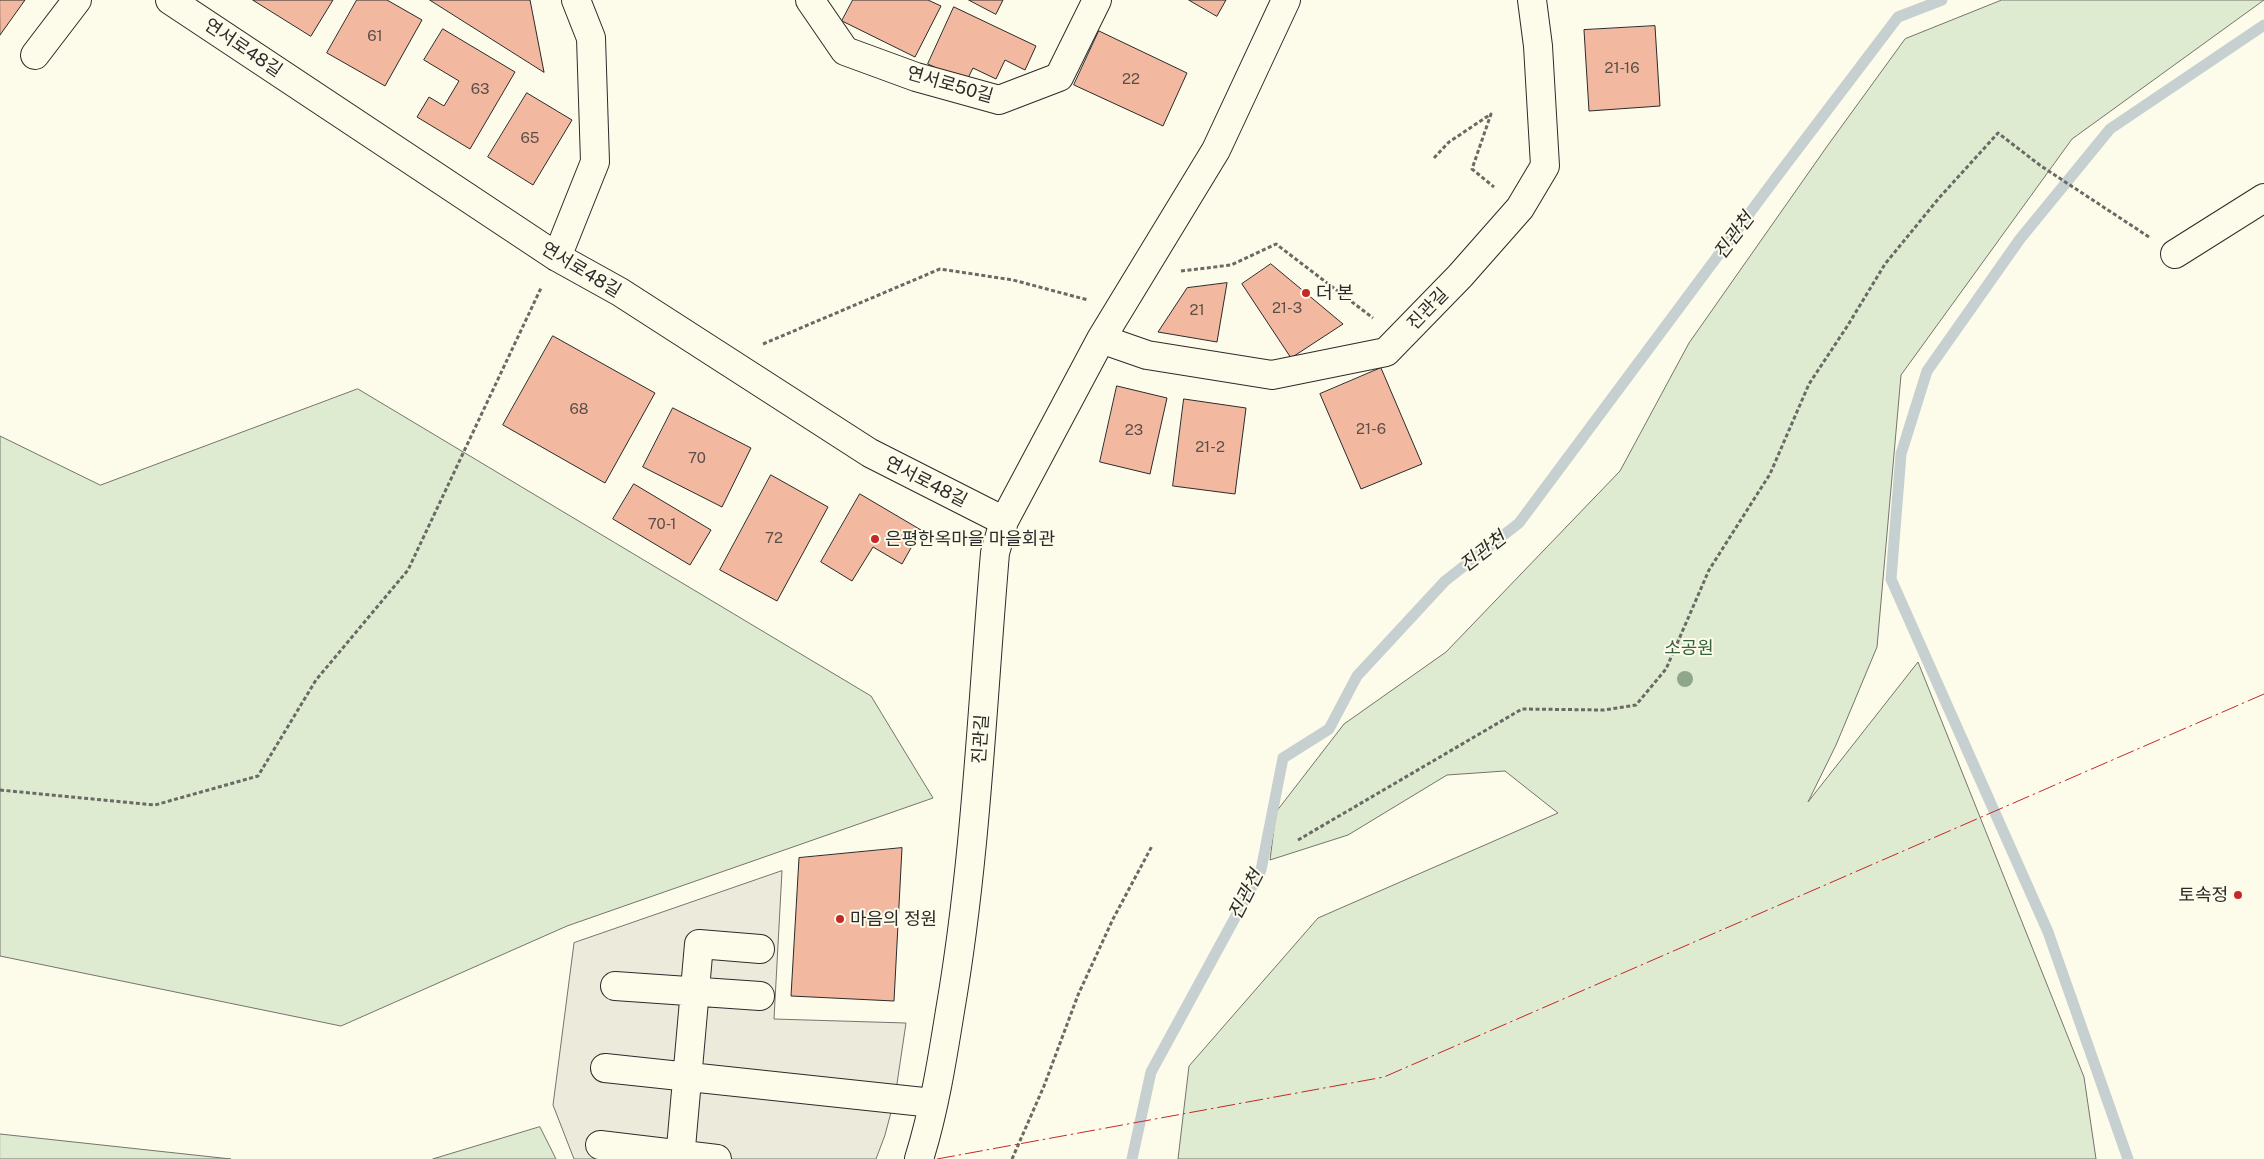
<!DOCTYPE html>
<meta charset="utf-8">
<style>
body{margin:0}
canvas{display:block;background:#fdfbea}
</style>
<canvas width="2264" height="1159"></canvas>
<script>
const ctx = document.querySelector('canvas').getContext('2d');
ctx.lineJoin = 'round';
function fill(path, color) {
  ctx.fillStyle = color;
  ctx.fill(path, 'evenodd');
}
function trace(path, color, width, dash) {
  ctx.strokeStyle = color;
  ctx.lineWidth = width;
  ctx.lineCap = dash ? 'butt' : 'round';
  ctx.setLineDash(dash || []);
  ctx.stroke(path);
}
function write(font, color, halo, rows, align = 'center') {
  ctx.font = font + ' "Public Sans","Noto Sans KR",sans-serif';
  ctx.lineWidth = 4;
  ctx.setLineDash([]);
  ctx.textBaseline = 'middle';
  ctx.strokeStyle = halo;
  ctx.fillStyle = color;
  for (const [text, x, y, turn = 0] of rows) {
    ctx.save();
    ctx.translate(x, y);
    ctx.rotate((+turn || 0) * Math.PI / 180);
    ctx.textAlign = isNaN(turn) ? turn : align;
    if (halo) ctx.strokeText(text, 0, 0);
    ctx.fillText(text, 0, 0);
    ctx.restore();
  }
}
const green = new Path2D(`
 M2002 0H2264L2072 139 1901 375 1877 647 1836 745 1808 802 1918 662 2084 1077 2096 1159H1178L1189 1066 1318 918 1558 813 1505 771 1447 775 1348 835 1270 860 1276 812 1344 724 1446 652 1620 471 1689 343 1828 145 1905 39Z
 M358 389 871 696 933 798 567 926 341 1026 0 956V436L100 485Z
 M540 1127 556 1159H433Z
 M0 1134 231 1159H0Z`);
fill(green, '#deebd1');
trace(green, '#74746e', 1);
const parking = new Path2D(`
 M782 871 774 1019 906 1023 895 1097 885 1135 876 1159H574L553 1105 574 943Z`);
fill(parking, '#eceadb');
trace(parking, '#74746e', 1);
trace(new Path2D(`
 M1132 1159 1151 1072 1261 870 1283 758 1329 729 1357 676 1445 581 1519 523 1778 175 1898 17 1942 0
 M2128 1159 2048 932 1891 579 1901 454 1927 371 2020 239 2110 129 2264 25`), '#c7d0d0', 11);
const building = new Path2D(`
 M0 0H25L0 35Z
 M253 0H333L311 36Z
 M357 0H387L422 20 385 86 327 53Z
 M430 0H530L544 72Z
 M853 0H928L941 6 915 57 842 21Z
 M969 0H1003L996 14Z
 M1189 0H1226L1217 16Z
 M954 7 1036 46 1025 70 1005 60 996 79 973 68 966 82 928 64Z
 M1655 26 1660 106 1589 111 1584 30Z
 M443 29 515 72 470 149 417 117 429 97 444 106 459 81 424 60Z
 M1099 31 1187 73 1163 126 1074 85Z
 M527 93 572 120 533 185 488 157Z
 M1271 264 1343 324 1291 358 1242 284Z
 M1227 283 1217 342 1158 332 1187 288Z
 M553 336 655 393 605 483 503 425Z
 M1381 368 1422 464 1361 489 1320 394Z
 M1117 386 1167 398 1150 474 1100 462Z
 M1184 399 1246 408 1235 494 1173 486Z
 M673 408 751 448 722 507 643 467Z
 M771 475 828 507 777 601 720 570Z
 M634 484 711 530 690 565 613 519Z
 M860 494 921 530 902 564 873 547 852 581 821 562Z
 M902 848 894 1001 791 996 799 858Z`);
fill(building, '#f2b8a0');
trace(building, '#2b2b2b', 1);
const minor = new Path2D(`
 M170 0 557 257 620 292 870 453 1004 521
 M810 0 845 51 916 77 999 100 1059 77 1097 0
 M35 55 77 0
 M2175 254 2264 198
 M557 257 595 162 591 38 576 0
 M1101 339 1147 355 1272 375 1386 352 1460 276 1520 208 1545 166 1538 46 1532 0
 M615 986 760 996
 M605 1068 933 1103
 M600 1145 717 1159
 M680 1159 699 944 760 949
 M919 1159C934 1111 942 1061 950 1011 976 860 982 706 995 553L1004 521 1101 339 1216 150 1286 0`);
trace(minor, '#2b2b2b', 30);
trace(new Path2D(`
 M1434 158 1449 142 1491 114 1472 169 1494 187
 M1181 271 1231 265 1276 244 1373 318
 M763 344 940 269 1013 280 1088 300
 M0 790 155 805 258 776 316 680 408 570 541 288
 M1298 840 1522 709 1604 710 1636 705 1666 669 1709 570 1770 474 1809 384 1848 325 1885 264 1939 198 1998 133 2041 166 2149 237
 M1012 1159 1044 1086 1078 995 1113 919 1152 846`), '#6a6964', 3, [4, 2.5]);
trace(minor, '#fdfbea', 28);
trace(new Path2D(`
 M937 1159 1384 1077 2264 694`), '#c62828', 1, [18, 4, 2.5, 4]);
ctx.fillStyle = '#8ea78a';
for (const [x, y] of [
 [1685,679]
]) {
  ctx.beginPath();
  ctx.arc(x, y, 8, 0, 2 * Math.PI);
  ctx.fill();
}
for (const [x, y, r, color] of [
 [1306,293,5,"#c62828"],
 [875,539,5,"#c62828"],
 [2238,895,5,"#c62828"],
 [840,919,5,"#c62828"]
]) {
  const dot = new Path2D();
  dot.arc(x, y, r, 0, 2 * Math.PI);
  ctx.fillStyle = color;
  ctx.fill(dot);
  trace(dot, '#fdfbea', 2);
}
write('15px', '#5d4e48', null, [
 ["61",375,36],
 ["21-16",1622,68],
 ["22",1131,79],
 ["63",480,89],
 ["65",530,138],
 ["21-3",1287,308],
 ["21",1197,310],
 ["68",579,409],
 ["21-6",1371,429],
 ["23",1134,430],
 ["21-2",1210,447],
 ["70",697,458],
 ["70-1",662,524],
 ["72",774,538]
]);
write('18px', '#2b2b2b', '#fdfbea', [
 ["연서로48길",243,48,34],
 ["연서로50길",950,85,16],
 ["연서로48길",581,270,31],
 ["진관길",1428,309,-46],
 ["연서로48길",926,482,27],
 ["진관길",981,739,-86]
]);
write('18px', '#2b2b2b', '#fdfbea', [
 ["더 본",1316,293],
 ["은평한옥마을 마을회관",885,539],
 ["토속정",2228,895,"right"],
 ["마음의 정원",850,919]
], 'left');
write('18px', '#34623c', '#fdfbea', [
 ["소공원",1689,648]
]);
write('italic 19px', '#2b2b2b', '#fdfbea', [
 ["진관천",1734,236,-53],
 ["진관천",1483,552,-38],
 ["진관천",1246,895,-63]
]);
</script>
